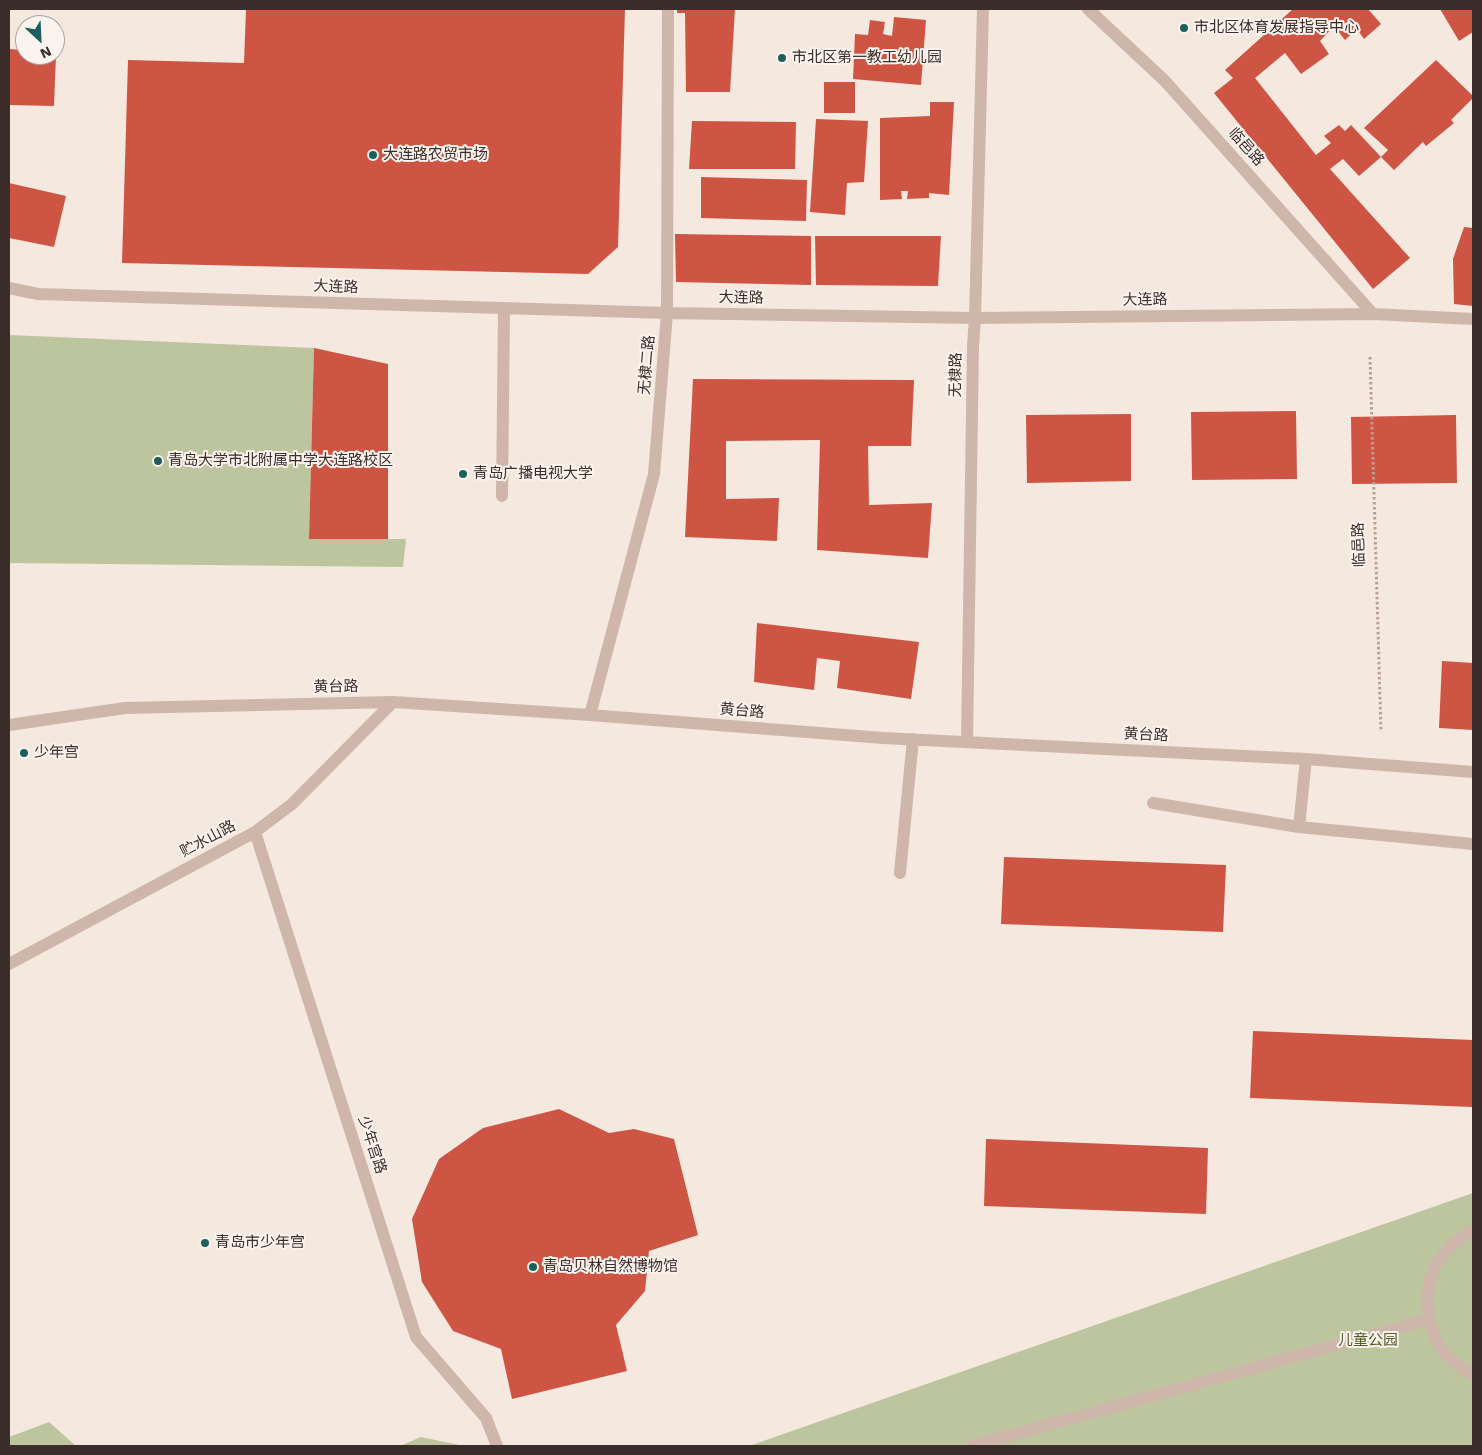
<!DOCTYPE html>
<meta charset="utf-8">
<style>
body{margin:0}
#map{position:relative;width:1482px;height:1455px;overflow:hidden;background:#f5e8df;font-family:"Work Sans",sans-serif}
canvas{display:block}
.frame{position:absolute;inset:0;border:10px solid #3b2d2a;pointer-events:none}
.north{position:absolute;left:15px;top:15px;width:50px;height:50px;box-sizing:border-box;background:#fbf3ed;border:1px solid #aea49f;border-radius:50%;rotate:155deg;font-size:14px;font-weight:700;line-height:20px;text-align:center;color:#3b2d2a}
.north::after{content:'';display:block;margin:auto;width:18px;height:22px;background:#1c605d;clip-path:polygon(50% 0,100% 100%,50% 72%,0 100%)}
</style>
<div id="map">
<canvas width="1482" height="1455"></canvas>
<div class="frame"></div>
<div class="north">N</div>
</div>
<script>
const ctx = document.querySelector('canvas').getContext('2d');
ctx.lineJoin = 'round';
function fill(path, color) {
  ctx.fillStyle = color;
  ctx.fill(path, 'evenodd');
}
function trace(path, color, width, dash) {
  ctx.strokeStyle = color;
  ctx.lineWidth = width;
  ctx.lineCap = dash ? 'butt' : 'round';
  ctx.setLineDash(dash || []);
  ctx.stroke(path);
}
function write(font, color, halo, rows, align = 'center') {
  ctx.font = font + ' "Work Sans","Noto Sans SC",sans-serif';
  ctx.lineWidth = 4;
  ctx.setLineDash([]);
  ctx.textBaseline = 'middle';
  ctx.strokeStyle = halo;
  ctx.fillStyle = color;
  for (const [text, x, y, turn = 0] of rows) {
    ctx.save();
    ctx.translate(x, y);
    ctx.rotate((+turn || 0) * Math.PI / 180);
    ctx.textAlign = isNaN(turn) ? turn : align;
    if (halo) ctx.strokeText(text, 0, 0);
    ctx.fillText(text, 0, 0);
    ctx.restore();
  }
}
fill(new Path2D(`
 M9 335 314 348 309 539H406L403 567 9 563Z
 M1473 1192V1446H749L1473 1193Z
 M49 1422 76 1446H9V1437Z
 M421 1437 464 1446H400Z`), '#bdc59e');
fill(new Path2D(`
 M246 9H625L618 247 588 274 122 263 128 60 244 63Z
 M677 9H735L730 92H686L685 13H677Z
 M1293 9H1368L1381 24 1364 39 1357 29 1345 40 1334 26 1320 41 1329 54 1301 74 1285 53 1255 78 1316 155 1331 143 1324 136 1339 125 1345 131 1351 125 1381 157 1359 176 1343 159 1330 169 1410 258 1373 289 1214 93 1233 78 1225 70Z
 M1440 9H1473V32L1459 41Z
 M894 17 926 20 921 85 853 79 855 34 868 35 870 20 885 22 883 34 892 36Z
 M9 49 25 50V55H56L54 106 9 105Z
 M1436 60 1473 96V98L1451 120 1454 123 1426 146 1423 142 1394 170 1381 157 1388 150 1364 128Z
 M824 82H855V113H824Z
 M930 102H954L949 195 929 193V198L907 199 908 191H901L902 199 880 200V118L930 116Z
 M816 119 868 121 864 182 847 183 845 215 810 212Z
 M692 121 796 122 795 169H689Z
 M701 177 807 180 806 221 701 218Z
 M9 183 66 196 54 247 9 238Z
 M1464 227 1473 228V306L1454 304 1453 259Z
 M675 234 811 236V285L676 282Z
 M815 236H941L938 286 816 285Z
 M314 348 388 364V539H309Z
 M693 379 914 380 911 446H868L869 505 932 503 928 558 817 550 820 440 726 441V499L779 498 777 541 685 537Z
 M1296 411 1297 479 1192 480 1191 412Z
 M1131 414V481L1027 483 1026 415Z
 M1456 415 1457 483 1352 484 1351 417Z
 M757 623 919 642 911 699 837 688 840 661 817 658 814 690 754 682Z
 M1442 661 1473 663V730L1439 728Z
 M1004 857 1226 865 1223 932 1001 924Z
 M1253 1031 1473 1040 1472 1107 1250 1098Z
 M559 1109 609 1133 634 1129 674 1139 698 1235 649 1251 645 1291 616 1325 627 1371 512 1399 501 1349 453 1331 422 1282 412 1219 439 1159 483 1128Z
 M986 1139 1208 1148 1206 1214 984 1206Z`), '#ce5544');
trace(new Path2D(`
 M1370 357 1381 732`), '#baa094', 3, [2.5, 2.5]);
trace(new Path2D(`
 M1088 9 1165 81 1373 314
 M9 288 38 294 667 313 975 318 1373 314 1473 319
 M502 496 504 309
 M590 715 654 474 667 313 668 9
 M9 725 125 708 393 702 590 715 883 738 1306 759 1473 772
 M967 741 973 346 975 318 983 9
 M1153 803 1299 827 1473 844
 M1299 827 1306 759
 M255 832 416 1337 486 1418 497 1446
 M900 873 913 739
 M9 964 255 832 292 804 393 702
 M1473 1230C1460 1238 1447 1247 1439 1260 1421 1290 1425 1335 1451 1359 1457 1365 1466 1370 1473 1375
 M972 1446 1430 1319`), '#ceb6aa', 12);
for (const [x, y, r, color] of [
 [1184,28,5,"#1c605d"],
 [782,58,5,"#1c605d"],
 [373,155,5,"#1c605d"],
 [158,461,5,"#1c605d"],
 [463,474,5,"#1c605d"],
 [24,753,5,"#1c605d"],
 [205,1243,5,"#1c605d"],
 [533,1267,5,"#1c605d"]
]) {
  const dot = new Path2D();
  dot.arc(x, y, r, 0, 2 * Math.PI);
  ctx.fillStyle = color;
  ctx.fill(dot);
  trace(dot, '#fbf3ed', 2);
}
write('15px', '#3b2d2a', '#fbf3ed', [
 ["市北区体育发展指导中心",1194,28],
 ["市北区第一教工幼儿园",792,58],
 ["大连路农贸市场",383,155],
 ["青岛大学市北附属中学大连路校区",168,461],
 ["青岛广播电视大学",473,474],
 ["少年宫",34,753],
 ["青岛市少年宫",215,1243],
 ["青岛贝林自然博物馆",543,1267]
], 'left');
write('15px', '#3b2d2a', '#fbf3ed', [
 ["临邑路",1246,147,48],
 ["大连路",336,287,2],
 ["大连路",741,298,1],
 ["大连路",1145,300,-1],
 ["无棣二路",647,365,-85],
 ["无棣路",956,375,-89],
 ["临邑路",1359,545,-92],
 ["黄台路",336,687,-1],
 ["黄台路",742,711,5],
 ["黄台路",1146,735,3],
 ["贮水山路",208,839,-28],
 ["少年宫路",372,1145,72]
]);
write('15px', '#505c2b', '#fbf3ed', [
 ["儿童公园",1368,1341]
]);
</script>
